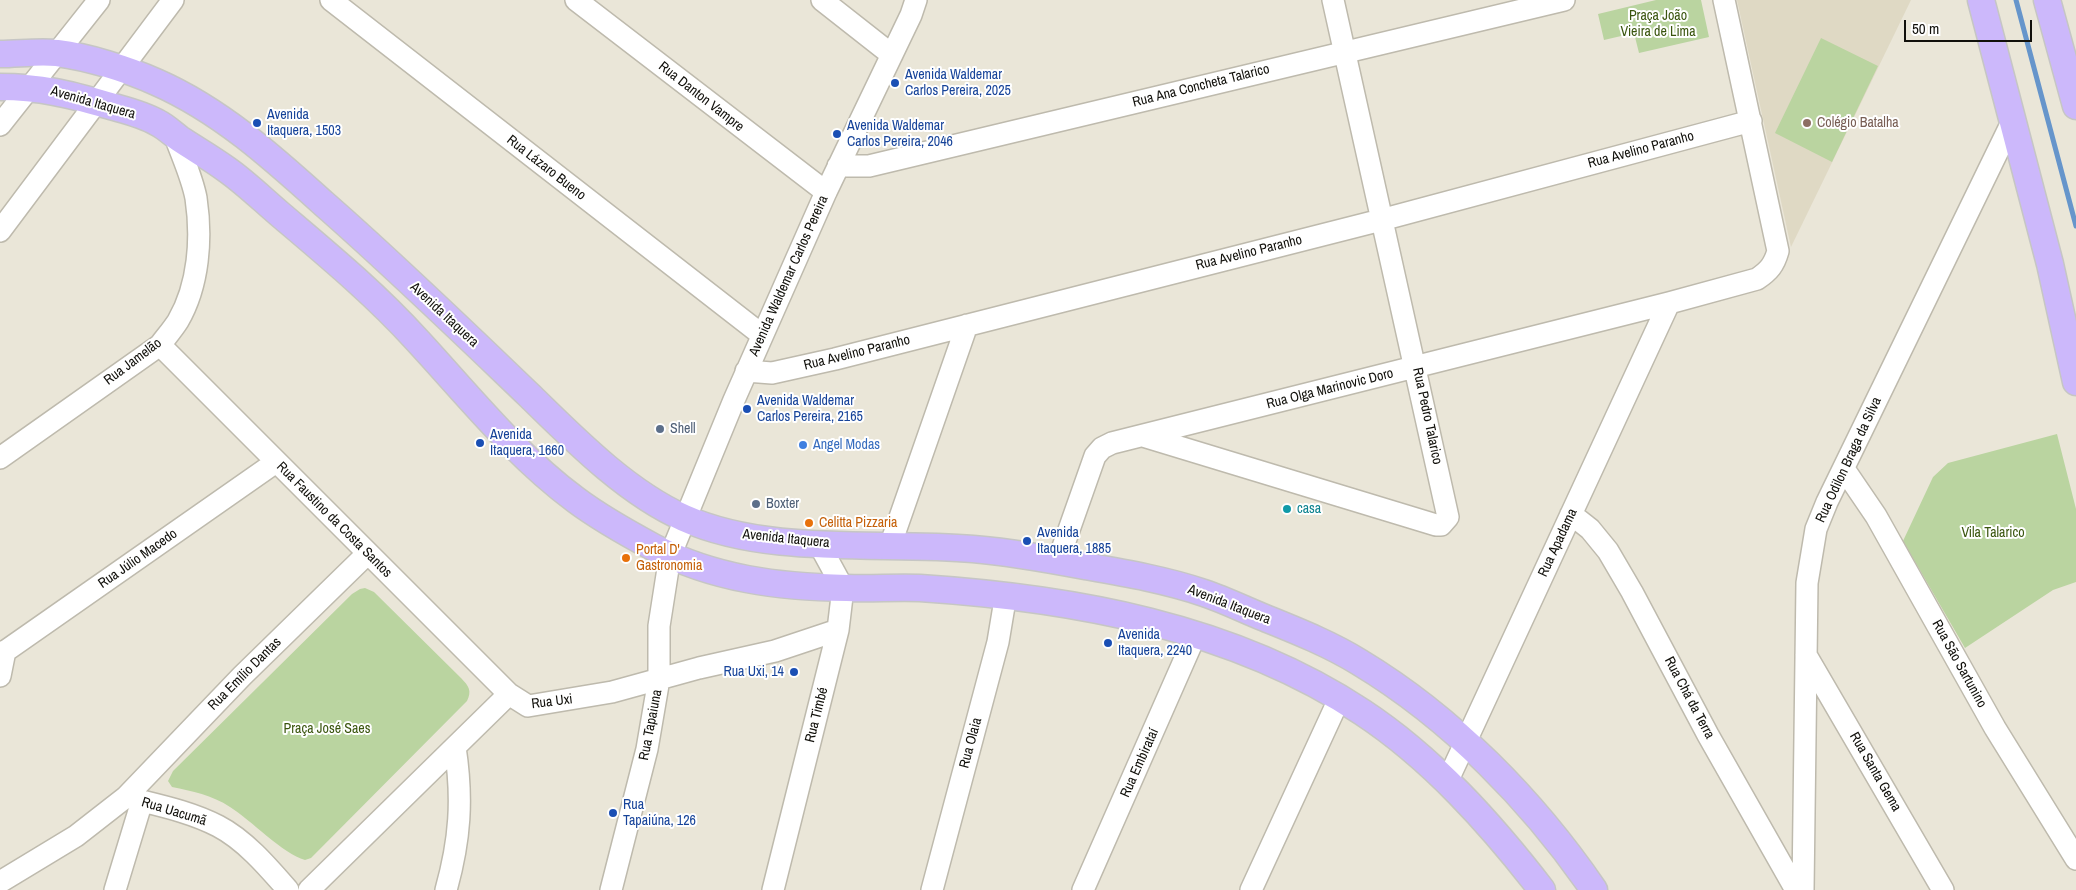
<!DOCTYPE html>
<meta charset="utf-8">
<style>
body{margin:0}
#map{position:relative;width:2076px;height:890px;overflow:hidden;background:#eae6d8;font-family:"Archivo Narrow",sans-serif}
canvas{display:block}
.scale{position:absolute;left:1904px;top:20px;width:128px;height:22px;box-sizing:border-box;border:2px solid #11100b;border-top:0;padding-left:6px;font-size:15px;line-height:18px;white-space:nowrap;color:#11100b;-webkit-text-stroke:4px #fff;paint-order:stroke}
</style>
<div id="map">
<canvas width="2076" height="890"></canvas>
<div class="scale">50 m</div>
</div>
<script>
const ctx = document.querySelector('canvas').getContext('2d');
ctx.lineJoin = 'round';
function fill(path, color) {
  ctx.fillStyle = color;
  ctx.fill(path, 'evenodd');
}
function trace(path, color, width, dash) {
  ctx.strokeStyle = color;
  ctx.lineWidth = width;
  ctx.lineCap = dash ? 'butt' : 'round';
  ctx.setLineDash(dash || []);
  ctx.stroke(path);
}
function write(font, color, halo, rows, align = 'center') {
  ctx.font = font + ' "Archivo Narrow",sans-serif';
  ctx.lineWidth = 4;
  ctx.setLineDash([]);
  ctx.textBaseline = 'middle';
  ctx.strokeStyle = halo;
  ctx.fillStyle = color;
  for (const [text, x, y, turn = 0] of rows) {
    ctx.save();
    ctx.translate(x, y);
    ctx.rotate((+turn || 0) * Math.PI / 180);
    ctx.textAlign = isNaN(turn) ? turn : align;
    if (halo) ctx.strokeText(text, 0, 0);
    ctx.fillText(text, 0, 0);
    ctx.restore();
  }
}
fill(new Path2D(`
 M1737 0H1911L1791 247Z`), '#dfd9c4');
fill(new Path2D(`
 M1656 0H1701L1709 37 1639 53 1634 33 1604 40 1598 14Z
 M1821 38 1878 66 1832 162 1775 133Z
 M2057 434 2076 509V582L2053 590 1965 648 1903 541 1933 477 1948 463Z
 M365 588 374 592 461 678C469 686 472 691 467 701L311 858 305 860C283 854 251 820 230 807 212 795 192 791 172 787L168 781 173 771 352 594 360 589Z`), '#bad4a0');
trace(new Path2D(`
 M2016 0 2076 226`), '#6695cb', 5);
const minor = new Path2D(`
 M331 0 762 335
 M576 0 826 192
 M822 0 892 55
 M0 125 99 0
 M838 166H869L1564 0
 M0 231 173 0
 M160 345 509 694 528 706 612 692 699 668 775 651 838 630
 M746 371 772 373 835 359 1381 220 1751 121
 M1143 436 1436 525H1441L1448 517 1333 0
 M0 458 160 345C166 337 173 329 178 321 199 285 202 238 196 198 192 177 182 156 175 136
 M1844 469 1876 516 1995 728 2076 859
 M1571 514 1590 529 1608 551 1632 592 1708 735 1796 890
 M890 546 967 325
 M1058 561 1095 456 1102 448 1112 443 1669 303 1757 279C1769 271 1774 265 1778 251L1724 0
 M0 655 276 462
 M1806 655 1943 890
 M0 676 5 651
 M1447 782 1669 303
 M126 797 242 676 367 554
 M0 882 76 836 126 797C157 805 189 811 218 826 245 840 268 867 288 890
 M115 890 142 801
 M309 890 509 694
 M446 890C460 840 463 799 455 747
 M611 890 647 749 659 679V626L670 556 734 400 826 192 911 15 916 0
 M773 890 838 630 843 588 819 544
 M932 890 998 642 1006 594
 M1083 890 1195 636
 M1251 890 1340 697
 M1803 890 1807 583 1816 529 1827 502 2013 120`);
const major = new Path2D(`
 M1981 0 2050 264 2076 382
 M2047 0 2076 106
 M0 54C18 54 38 51 57 53 88 57 127 69 156 82 220 110 272 157 323 203 394 265 462 331 530 396 574 439 627 493 684 518 769 556 882 541 973 549 1011 552 1048 559 1085 566 1125 573 1166 580 1204 593 1225 600 1245 610 1265 618 1297 631 1330 644 1359 662 1452 718 1533 801 1594 890
 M0 87C41 87 68 94 107 105 124 110 143 114 158 123 166 127 173 134 180 139 195 149 211 158 226 169 246 183 263 200 282 216 328 255 375 294 416 339 467 394 515 455 576 500 600 518 627 533 653 547 714 579 779 587 847 588 871 589 896 587 920 588 1072 598 1232 626 1362 712 1432 758 1491 824 1542 890`);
trace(minor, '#bebaad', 24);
trace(major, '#c6c6c4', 29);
trace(minor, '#fff', 21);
trace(major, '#ccb8fb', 26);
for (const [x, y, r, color] of [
 [895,83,5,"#1a4fb4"],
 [257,123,5,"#1a4fb4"],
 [1807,123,5,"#8d6e63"],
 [837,134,5,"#1a4fb4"],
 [747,409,5,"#1a4fb4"],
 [660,429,5,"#5c6f8a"],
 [480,443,5,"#1a4fb4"],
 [803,445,5,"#3f7fe0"],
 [756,504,5,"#5c6f8a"],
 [1287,509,5,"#0f9aa8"],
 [809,523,5,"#e8710a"],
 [1027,541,5,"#1a4fb4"],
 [626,558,5,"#e8710a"],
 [1108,643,5,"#1a4fb4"],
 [794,672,5,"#1a4fb4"],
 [613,813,5,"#1a4fb4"]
]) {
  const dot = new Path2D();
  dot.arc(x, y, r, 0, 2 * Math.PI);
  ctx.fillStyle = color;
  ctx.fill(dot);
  trace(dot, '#fff', 2);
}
write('14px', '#3a550e', '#fff', [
 ["Praça João",1658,16],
 ["Vieira de Lima",1658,32],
 ["Vila Talarico",1993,533],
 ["Praça José Saes",327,729]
]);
write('14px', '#164399', '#fff', [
 ["Avenida Waldemar",905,75],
 ["Carlos Pereira, 2025",905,91],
 ["Avenida",267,115],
 ["Itaquera, 1503",267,131],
 ["Avenida Waldemar",847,126],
 ["Carlos Pereira, 2046",847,142],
 ["Avenida Waldemar",757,401],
 ["Carlos Pereira, 2165",757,417],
 ["Avenida",490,435],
 ["Itaquera, 1660",490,451],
 ["Avenida",1037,533],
 ["Itaquera, 1885",1037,549],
 ["Avenida",1118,635],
 ["Itaquera, 2240",1118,651],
 ["Rua Uxi, 14",784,672,"right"],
 ["Rua",623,805],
 ["Tapaiúna, 126",623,821]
], 'left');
write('14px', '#11100b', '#fff', [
 ["Rua Ana Concheta Talarico",1201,86,-14],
 ["Rua Danton Vampre",701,97,38],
 ["Avenida Itaquera",93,103,16],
 ["Rua Avelino Paranho",1641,150,-15],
 ["Rua Lázaro Bueno",546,168,38],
 ["Rua Avelino Paranho",1249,253,-14],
 ["Avenida Waldemar Carlos Pereira",789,276,-66],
 ["Avenida Itaquera",444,315,43],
 ["Rua Avelino Paranho",857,353,-14],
 ["Rua Jamelão",133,362,-37],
 ["Rua Olga Marinovic Doro",1330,389,-14],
 ["Rua Pedro Talarico",1427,416,78],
 ["Rua Odilon Braga da Silva",1849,460,-65],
 ["Rua Faustino da Costa Santos",334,520,45],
 ["Avenida Itaquera",786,539,6],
 ["Rua Apadama",1558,543,-65],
 ["Rua Júlio Macedo",138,559,-35],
 ["Avenida Itaquera",1229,605,21],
 ["Rua São Sartunino",1959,664,61],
 ["Rua Emílio Dantas",245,674,-45],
 ["Rua Chá da Terra",1689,698,62],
 ["Rua Uxi",552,702,-7],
 ["Rua Timbé",817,715,-76],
 ["Rua Tapaiuna",651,725,-79],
 ["Rua Olaia",971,743,-75],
 ["Rua Embirataí",1140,763,-66],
 ["Rua Santa Gema",1875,772,60],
 ["Rua Uacumã",174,812,17]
]);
write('14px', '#785e54', '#fff', [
 ["Colégio Batalha",1817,123]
], 'left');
write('14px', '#4e5e75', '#fff', [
 ["Shell",670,429],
 ["Boxter",766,504]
], 'left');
write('14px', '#366cbe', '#fff', [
 ["Angel Modas",813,445]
], 'left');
write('14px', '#0d838f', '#fff', [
 ["casa",1297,509]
], 'left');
write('14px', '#c56008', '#fff', [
 ["Celitta Pizzaria",819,523],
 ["Portal D'",636,550],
 ["Gastronomia",636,566]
], 'left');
</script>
